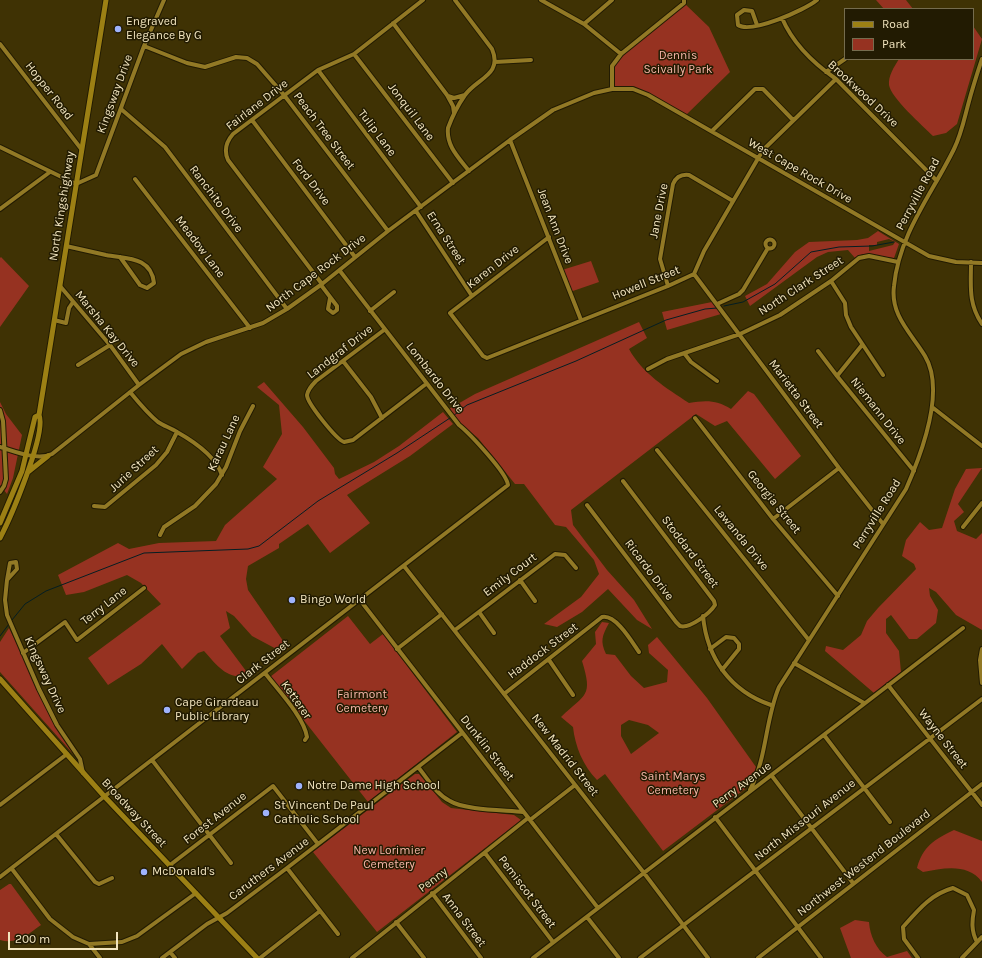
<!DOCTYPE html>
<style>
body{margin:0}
#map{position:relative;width:982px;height:958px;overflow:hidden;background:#3f3204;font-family:Karla,sans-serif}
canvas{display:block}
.legend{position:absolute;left:844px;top:8px;width:130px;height:52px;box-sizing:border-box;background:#221b02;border:1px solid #756c4e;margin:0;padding:5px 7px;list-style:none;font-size:12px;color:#f2e5bf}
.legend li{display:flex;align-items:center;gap:8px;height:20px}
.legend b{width:20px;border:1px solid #756c4e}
.scale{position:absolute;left:8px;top:932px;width:110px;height:18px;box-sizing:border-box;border:2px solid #f2e5bf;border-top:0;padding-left:5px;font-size:12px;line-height:14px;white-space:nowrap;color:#f2e5bf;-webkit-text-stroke:3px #221b02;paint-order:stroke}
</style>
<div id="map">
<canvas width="982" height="958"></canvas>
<ul class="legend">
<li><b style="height:5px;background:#9c8014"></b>Road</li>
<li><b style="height:11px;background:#963221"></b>Park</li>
</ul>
<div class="scale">200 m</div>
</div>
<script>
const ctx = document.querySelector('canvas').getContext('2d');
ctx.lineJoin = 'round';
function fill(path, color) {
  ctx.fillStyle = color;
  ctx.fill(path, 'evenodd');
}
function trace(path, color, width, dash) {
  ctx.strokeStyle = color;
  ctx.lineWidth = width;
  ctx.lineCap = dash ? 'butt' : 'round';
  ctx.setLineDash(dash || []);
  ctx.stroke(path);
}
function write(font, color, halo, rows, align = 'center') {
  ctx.font = font + ' Karla,sans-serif';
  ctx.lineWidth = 3;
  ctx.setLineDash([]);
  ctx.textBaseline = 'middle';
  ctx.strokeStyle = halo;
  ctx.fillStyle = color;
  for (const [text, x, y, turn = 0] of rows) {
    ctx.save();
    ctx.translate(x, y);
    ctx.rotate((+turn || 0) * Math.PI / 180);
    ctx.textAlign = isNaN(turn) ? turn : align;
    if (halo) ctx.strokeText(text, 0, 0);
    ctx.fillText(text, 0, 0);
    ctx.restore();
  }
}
fill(new Path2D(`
 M876 0H906L913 9H884Z
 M684 3 709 27 730 72 685 116 633 89H612V66L621 54Z
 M973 26 982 39 957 124 946 133 933 136C923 126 891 98 889 85 888 76 894 67 899 59H973Z
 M878 231 899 244 894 258 863 254 855 258 848 250 828 252 817 257 750 306 745 296 767 284 795 252 809 242 857 240 868 238ZM889 239 895 242 893 245 869 251V245H877V242Z
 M1 257 29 286 0 327V258Z
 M591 261 599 282 570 292 562 270Z
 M712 302 721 314 667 330 662 312Z
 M639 322 647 338 629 349C642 373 666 388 689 403 706 400 717 400 731 409L748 391 754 394 801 456 775 479 727 421 715 426 696 414 571 510 573 525 607 570 634 600 652 629 637 620 608 589 582 612 557 627 544 624 581 597 599 574 594 560 566 527 555 525 524 484H515L478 438 461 424 449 409 475 394Z
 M264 382 303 427 334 468 335 474 339 479 374 462 399 446 443 412 453 424 410 456 347 495 370 523 330 553 308 524 279 544V548L248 566 246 579 248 590 288 648 282 652 252 636 234 616 226 611 230 628 220 636 249 675C227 681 217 665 204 651L198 653 182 669 162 644 141 664 108 685 88 658 161 604 141 583 127 575 84 592 66 595 58 575 118 543 129 549 159 543 216 541 225 525 277 479 263 467 282 434 279 405 257 387Z
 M0 402 6 414 22 435 13 478 7 494 0 485Z
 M982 468 958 504 964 512 954 521 957 531 976 539 982 533V630L956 615 936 592 929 588 930 596 938 610 936 623 917 639H909L891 615 886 619V633L899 651 901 672 874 693 825 651 826 646 843 650 861 635 867 621 878 608 916 569 914 564 902 556 906 540 920 522 929 530 942 528 955 489 966 469Z
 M348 616 370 644 383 634 457 732 368 802 270 677Z
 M602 622 609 623C602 636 600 641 606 654L615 655 631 676 644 688 667 682 668 670 649 653 648 645 657 637 707 698 756 767 753 778 745 789 663 851 605 774 597 780C583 766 575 746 573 727L561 717C586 693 593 697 582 661L596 644 595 632ZM629 720 648 725 659 733 631 754 621 736V725Z
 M9 628 44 699 74 755 0 672V642Z
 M415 774H419L442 802 451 808 514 815 521 820 377 932 313 852Z
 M954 830 982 841V882C968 863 944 868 923 872L917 868C923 846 934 840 954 830Z
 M9 884H11L41 925C28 934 17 945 0 940V890Z
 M855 920 869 922C870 936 876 949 887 957L907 951 912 958H851L840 928Z`), '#963221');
trace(new Path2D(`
 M724 306 743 302 775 284 811 252 839 247 872 246 894 242
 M453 416 467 405 576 361 666 320 705 309 717 308
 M12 620 25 604 46 591 144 553 248 549 259 546 318 501 397 453 450 418
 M0 636 9 624`), '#041e23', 1);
const minor = new Path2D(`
 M455 0 492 49C503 75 477 78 465 95 458 105 452 117 448 128 446 146 459 158 469 171
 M541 0 584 24 621 54
 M782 18C793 44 813 63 836 79L936 180
 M393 23 447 95 453 106 454 113
 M584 24 612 0
 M757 25 752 11 744 10 737 15 738 25C751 34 805 10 817 0
 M0 44 82 150
 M144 46 187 63 205 67 236 57 247 58 257 64 284 95 388 231
 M354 54 453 183
 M495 62 531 60
 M318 70 421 207
 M826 72 845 59
 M612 89V66L621 54 684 3V0
 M448 96 454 98 465 95
 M121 109 165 147 287 309
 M252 120 355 257
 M712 131 755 89H763L793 120
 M510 140 581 320
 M0 147 76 184 96 175 144 46 164 0
 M135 179 250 328
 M0 209 50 172
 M416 211 472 296
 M549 237 450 313 483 356 487 358 668 286 694 274 704 251 763 150 836 79
 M765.5 244a4.5 4.5 0 1 1 9 0a4.5 4.5 0 1 1-9 0Z
 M66 246C79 249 93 252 106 255 126 259 151 256 154 283L147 288 140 285 120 257
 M971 262C971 286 968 303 982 324
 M694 274 839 468 883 524
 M831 281 845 303 846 315 851 327 883 375
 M322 284 228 160C224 151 226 142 233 134L318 70 354 54 423 0
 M321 285 337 306V310L333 313 328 309 330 298
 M60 286 110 345 139 385
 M668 286 660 259 673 184C676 177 681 174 689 175L733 201
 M717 304 739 294 743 290 768 248
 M370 311 394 292
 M54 320 66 323 69 308 73 302
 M384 330 316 381C312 385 308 389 307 395 307 403 336 439 344 442L353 440 426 384
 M862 345 837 376 914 471
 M818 351 837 376
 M684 353 691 362 717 381
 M343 361 371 397 382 418
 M78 365 110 345
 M648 369 667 359 740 334 780 315 831 281 859 258 869 256 898 262
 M130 392C139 403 147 413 158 422 164 426 171 428 177 432 193 441 216 457 222 475
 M932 407 982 446
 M0 410 3 421 6 479 4 486 0 492
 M695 418 773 519 838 596
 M0 447C14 451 37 461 52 454L139 385 181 354 206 342 263 323 287 309 322 284 388 231 510 140 553 110 594 93 612 89H633L648 95 929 256 956 262 982 263
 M657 450 808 639
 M587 505 676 622 680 626C690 629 710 613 715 605L714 601 623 481
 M94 506 105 507 156 465 167 452 177 432
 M773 519 839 468
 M963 527 982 503
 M160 535 164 527 195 506 216 484 226 467 240 431 253 406
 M404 566 644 873 708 958
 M7 580 10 563 16 562 17 569 7 580 5 600 7 615 39 689 57 725 80 759 83 773
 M520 580 535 601
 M360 600 598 908
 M479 612 494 633
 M703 616C707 658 730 691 771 705
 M455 630 555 554 565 555 576 568
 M397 649 442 614
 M710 649 726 637 734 638 739 644V649L722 670
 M982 649 980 660 982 683
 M23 653 65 622 77 640 144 588
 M549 660 573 695
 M794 663 864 703
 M265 673C277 689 304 717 307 737L305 740
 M888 685 982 805
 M504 694 602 617C616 614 632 642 639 652
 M824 735 890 822
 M152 760 231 863
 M418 767C428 779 436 794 450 801 464 810 505 810 523 812
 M772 776 853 883
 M750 790C767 758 765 720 779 687L906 489C921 455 946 391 925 356 911 333 890 315 894 286 899 234 932 194 954 149 961 135 964 120 968 105 972 90 977 74 982 59
 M0 805 67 754
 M715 817 821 958
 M530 820 575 785
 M56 834 95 882 99 884 112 878
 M485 853 553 942
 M170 865 273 786 318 844
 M287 868 338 934
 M12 869 50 919 73 937 89 944 100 958
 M0 877 508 485C507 473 469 433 459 425L340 271
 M432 893 481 958
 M587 917 619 958
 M396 922 424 958
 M89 944 122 942 137 936 196 893
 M170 952 175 958
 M162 958 207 924 227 913 287 868 462 733
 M260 958 320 911
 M352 958 528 818
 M533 958 963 628
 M640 958 982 699
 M758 958 982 784
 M918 958 904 939 903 927C918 910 931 894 953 888L967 895 974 910C972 921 971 931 977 942
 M962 958 982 937`);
const major = new Path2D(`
 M28 472 48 456
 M0 523 22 471 35 417 39 415
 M0 538C10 519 47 433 39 415L106 0
 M0 679 104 796 257 958`);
trace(minor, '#221b02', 6);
trace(major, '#221b02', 7);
trace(minor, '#927925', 4);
trace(major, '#9c8014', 5);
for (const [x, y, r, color] of [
 [118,29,4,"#9fb3fd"],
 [292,600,4,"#9fb3fd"],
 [167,710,4,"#9fb3fd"],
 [299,786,4,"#9fb3fd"],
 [266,813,4,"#9fb3fd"],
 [144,872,4,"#9fb3fd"]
]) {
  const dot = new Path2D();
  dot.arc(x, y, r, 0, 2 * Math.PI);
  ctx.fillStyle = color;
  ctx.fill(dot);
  trace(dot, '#221b02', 1.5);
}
write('12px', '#f2e5bf', '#221b02', [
 ["Engraved",126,22],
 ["Elegance By G",126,36],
 ["Bingo World",300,600],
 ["Cape Girardeau",175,703],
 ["Public Library",175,717],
 ["Notre Dame High School",307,786],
 ["St Vincent De Paul",274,806],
 ["Catholic School",274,820],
 ["McDonald's",152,872]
], 'left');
write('12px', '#f6b5a8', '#221b02', [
 ["Dennis",678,56],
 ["Scivally Park",678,70],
 ["Fairmont",362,695],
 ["Cemetery",362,709],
 ["Saint Marys",673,777],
 ["Cemetery",673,791],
 ["New Lorimier",389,851],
 ["Cemetery",389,865]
]);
write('12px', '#f2e5bf', '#221b02', [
 ["Hopper Road",49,91,52],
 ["Kingsway Drive",115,94,-70],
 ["Brookwood Drive",863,94,43],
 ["Fairlane Drive",257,105,-38],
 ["Jonquil Lane",411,112,53],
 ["Peach Tree Street",324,131,53],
 ["Tulip Lane",377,133,53],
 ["West Cape Rock Drive",800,171,30],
 ["Ford Drive",311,182,53],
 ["Perryville Road",918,194,-62],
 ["Ranchito Drive",216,199,53],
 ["North Kingshighway",62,206,-81],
 ["Jane Drive",659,211,-79],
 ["Jean Ann Drive",555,226,69],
 ["Erna Street",446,238,57],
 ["Meadow Lane",200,247,53],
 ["Karen Drive",493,267,-38],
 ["North Cape Rock Drive",316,273,-37],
 ["Howell Street",646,283,-22],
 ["North Clark Street",801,286,-33],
 ["Marsha Kay Drive",107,329,51],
 ["Landgraf Drive",340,352,-38],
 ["Lombardo Drive",435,378,52],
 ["Marietta Street",796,394,53],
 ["Niemann Drive",878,411,52],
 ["Karau Lane",224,443,-65],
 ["Jurie Street",134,469,-43],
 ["Georgia Street",774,502,51],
 ["Perryville Road",877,514,-58],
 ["Lawanda Drive",741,538,51],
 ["Stoddard Street",690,552,53],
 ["Ricardo Drive",649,570,53],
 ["Emily Court",510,575,-37],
 ["Terry Lane",104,606,-38],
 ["Haddock Street",543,651,-37],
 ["Clark Street",263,662,-38],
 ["Kingsway Drive",45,675,65],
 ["Ketterer",296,700,55],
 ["Wayne Street",943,739,52],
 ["Dunklin Street",487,748,52],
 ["New Madrid Street",565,755,52],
 ["Perry Avenue",742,785,-36],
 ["Broadway Street",134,813,47],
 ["Forest Avenue",215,818,-38],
 ["North Missouri Avenue",805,820,-38],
 ["Northwest Westend Boulevard",864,863,-38],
 ["Caruthers Avenue",269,869,-37],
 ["Penny",433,880,-37],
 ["Pemiscot Street",527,892,53],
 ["Anna Street",464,920,53]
]);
</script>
